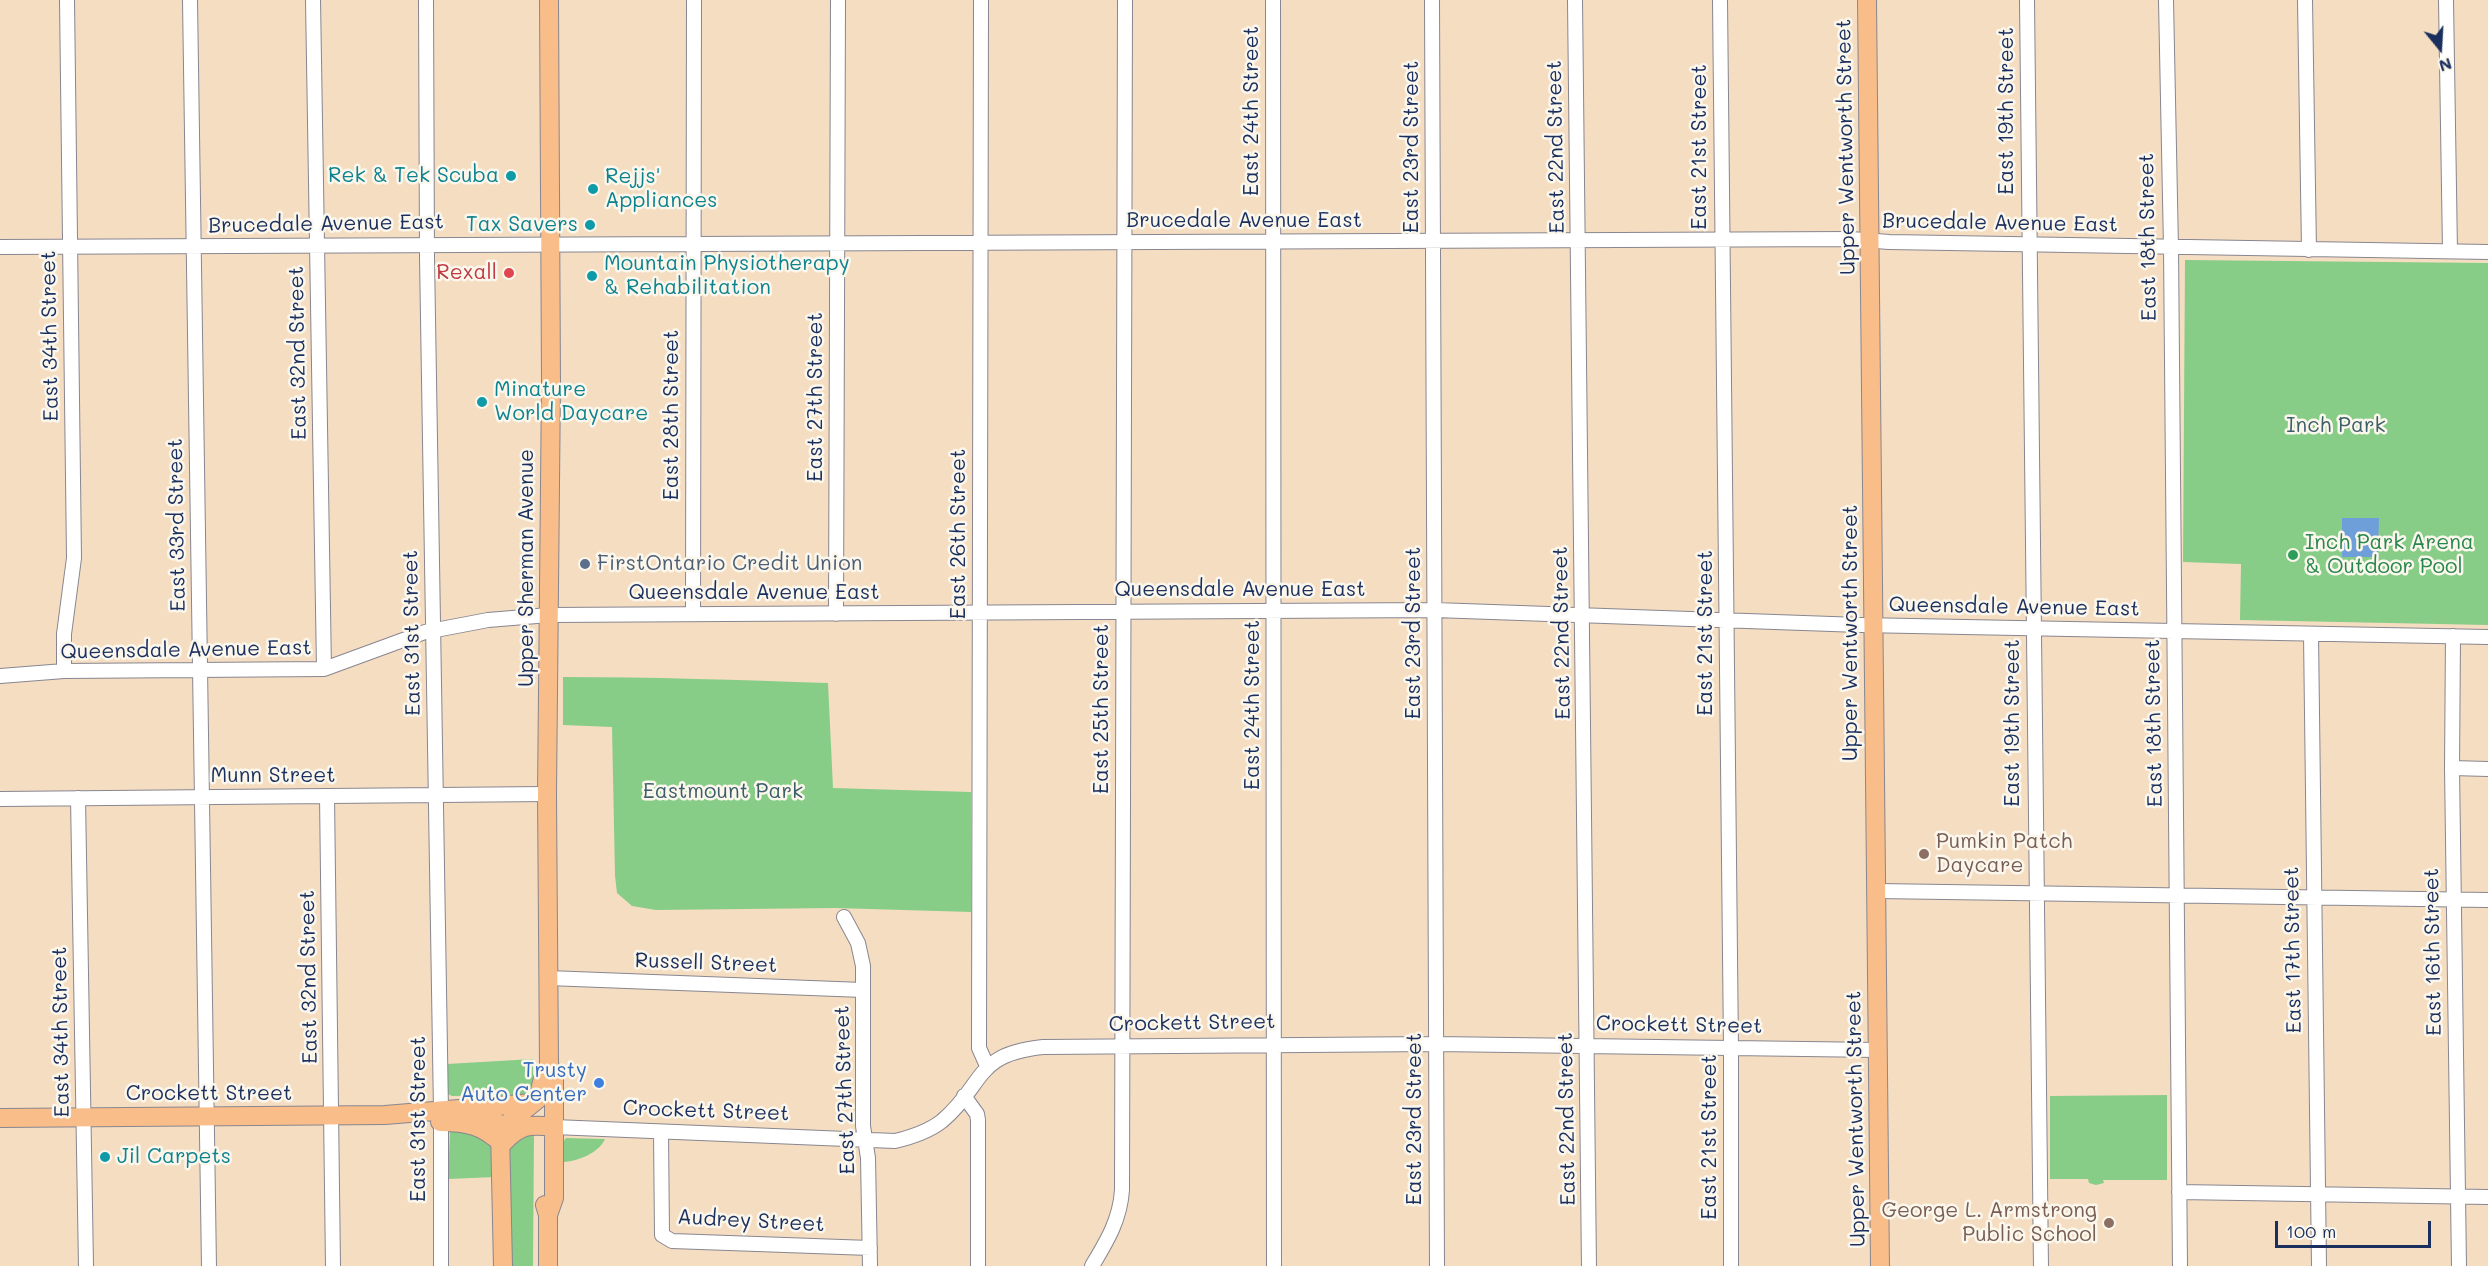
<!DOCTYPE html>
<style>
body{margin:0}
#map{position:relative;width:2488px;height:1266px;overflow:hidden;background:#f5ddc2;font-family:Mali,sans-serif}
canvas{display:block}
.north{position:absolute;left:2410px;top:18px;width:60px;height:60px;-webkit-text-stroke:4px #fbf7ec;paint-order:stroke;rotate:162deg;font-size:16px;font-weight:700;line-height:24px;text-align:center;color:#1b2f5e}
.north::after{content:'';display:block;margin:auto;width:21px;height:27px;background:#1b2f5e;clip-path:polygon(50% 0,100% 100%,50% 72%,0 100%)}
.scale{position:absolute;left:2275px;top:1221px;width:156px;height:27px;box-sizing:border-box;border:3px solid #1b2f5e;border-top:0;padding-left:8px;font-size:18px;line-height:21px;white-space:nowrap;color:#1b2f5e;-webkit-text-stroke:4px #fbf7ec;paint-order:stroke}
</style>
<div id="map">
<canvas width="2488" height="1266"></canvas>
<div class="north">N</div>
<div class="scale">100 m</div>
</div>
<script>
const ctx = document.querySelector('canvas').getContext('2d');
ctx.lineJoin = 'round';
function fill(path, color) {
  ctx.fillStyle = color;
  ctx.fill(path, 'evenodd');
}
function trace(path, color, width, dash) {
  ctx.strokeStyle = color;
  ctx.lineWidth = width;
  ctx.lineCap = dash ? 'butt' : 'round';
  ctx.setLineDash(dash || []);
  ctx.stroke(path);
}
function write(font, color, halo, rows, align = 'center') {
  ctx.font = font + ' Mali,sans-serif';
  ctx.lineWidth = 5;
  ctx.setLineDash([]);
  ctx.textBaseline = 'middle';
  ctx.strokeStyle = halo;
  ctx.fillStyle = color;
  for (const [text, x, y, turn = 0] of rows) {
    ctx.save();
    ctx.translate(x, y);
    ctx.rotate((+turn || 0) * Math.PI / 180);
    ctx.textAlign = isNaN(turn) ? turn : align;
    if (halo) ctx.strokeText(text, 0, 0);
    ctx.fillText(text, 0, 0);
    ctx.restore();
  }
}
fill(new Path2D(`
 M2185 260 2488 263V625L2240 620 2241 564 2183 562Z
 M563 677C652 677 740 680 828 683L833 788 971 792V912L835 908 656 910 632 906 617 893 615 876 612 727 563 725Z
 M533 1059V1091L530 1095 452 1096 448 1094 447 1064Z
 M2167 1095V1180H2103L2104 1183 2096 1185 2089 1183 2088 1179H2050V1096Z
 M472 1128 493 1146 496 1177 448 1179 450 1130Z
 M534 1134 533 1266H511L510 1148 517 1136Z
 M566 1138 605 1139C599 1153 578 1161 564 1162L563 1142Z`), '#88cd87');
fill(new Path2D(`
 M2342 518H2379L2378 557H2342Z`), '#6f9fd9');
const minor = new Path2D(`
 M190 0 209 1266
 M313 0 324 669
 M426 0 427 257 441 1111V1266
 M981 0 979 1048 987 1066
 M1273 0 1274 1266
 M1432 0 1437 1266
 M1575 0 1589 1266
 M1720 0 1731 1048V1266
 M2027 0 2041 1266
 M2166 0 2171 248 2180 1266
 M2305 0 2309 250
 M2446 0 2450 251
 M0 247 1851 239 1889 242 2488 252
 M693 614 694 0
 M836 614 838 0
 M2311 634 2319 1266
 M2453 636 2452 768 2459 1266
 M64 671V634L74 558 67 0
 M0 676 64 671 324 669 425 632 488 620 549 615 1435 610 1860 625 2488 637
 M2452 768 2488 769
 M327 796 333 1266
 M78 798 86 1266
 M0 799 547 794
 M1877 891 2488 900
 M844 917 858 943 863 966V1126L868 1158 870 1266
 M548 978 863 990
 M964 1096 977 1114 978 1120V1266
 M554 1127 895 1141C912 1137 928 1132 942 1121 985 1085 973 1054 1043 1047L1436 1044 1878 1050
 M661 1132 662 1235 672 1241 870 1248
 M2179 1192 2488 1197
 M1092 1266C1107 1241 1120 1220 1122 1190L1125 0`);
const major = new Path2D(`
 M1867 0 1880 1266
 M474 1110C487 1112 496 1117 500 1131L503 1266
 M0 1118 385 1115 533 1103
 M440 1122C467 1122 483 1125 502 1144
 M502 1143 507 1124 538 1099 543 1078
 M503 1143C520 1124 530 1124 554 1127
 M545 1205 548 1215V1266
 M548 1215 554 1198V1079L549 1064 547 794 551 382 549 0`);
trace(minor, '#888690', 16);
trace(major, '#888690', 20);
trace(minor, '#fff', 14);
trace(major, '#f8bd89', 18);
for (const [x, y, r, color] of [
 [511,176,6,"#0f9aa8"],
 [593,189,6,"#0f9aa8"],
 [590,225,6,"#0f9aa8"],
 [509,273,6,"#e0444e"],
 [592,276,6,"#0f9aa8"],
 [482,402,6,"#0f9aa8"],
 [2293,555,6,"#2e9e5b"],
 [585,564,6,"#5c6f8a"],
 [1924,854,6,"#8d6e63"],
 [599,1083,6,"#3f7fe0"],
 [105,1157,6,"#0f9aa8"],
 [2109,1223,6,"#8d6e63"]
]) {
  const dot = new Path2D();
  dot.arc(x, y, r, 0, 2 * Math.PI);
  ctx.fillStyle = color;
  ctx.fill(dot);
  trace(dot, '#fbf7ec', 2);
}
write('21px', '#1b2f5e', '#fbf7ec', [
 ["East 24th Street",1252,111,-90],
 ["East 19th Street",2007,111,-90],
 ["East 23rd Street",1412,147,-90],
 ["East 22nd Street",1556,147,-91],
 ["East 21st Street",1700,147,-90],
 ["Upper Wentworth Street",1846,147,-91],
 ["Brucedale Avenue East",1244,221],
 ["Brucedale Avenue East",2000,223,1],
 ["Brucedale Avenue East",326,224,-1],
 ["East 18th Street",2148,237,-91],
 ["East 34th Street",50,336,-91],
 ["East 32nd Street",298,353,-91],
 ["East 27th Street",816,397,-90],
 ["East 28th Street",672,415,-90],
 ["East 33rd Street",177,525,-91],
 ["East 26th Street",959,534,-90],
 ["Upper Sherman Avenue",527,568,-90],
 ["Queensdale Avenue East",1240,590],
 ["Queensdale Avenue East",754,593],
 ["Queensdale Avenue East",2014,607,1],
 ["East 31st Street",412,633,-91],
 ["East 23rd Street",1414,633,-90],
 ["East 22nd Street",1562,633,-91],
 ["East 21st Street",1706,633,-90],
 ["Upper Wentworth Street",1851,633,-90],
 ["Queensdale Avenue East",186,650,-1],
 ["East 24th Street",1253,705,-90],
 ["East 25th Street",1102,709,-90],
 ["East 19th Street",2013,723,-90],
 ["East 18th Street",2154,723,-91],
 ["Munn Street",273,776],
 ["East 17th Street",2293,950,-91],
 ["East 16th Street",2433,952,-91],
 ["Russell Street",706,963,2],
 ["East 32nd Street",309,977,-91],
 ["Crockett Street",1192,1023,-1],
 ["Crockett Street",1679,1025,1],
 ["East 34th Street",61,1032,-91],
 ["East 27th Street",845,1090,-92],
 ["Crockett Street",209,1094],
 ["Crockett Street",706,1111,2],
 ["East 31st Street",419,1119,-90],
 ["East 23rd Street",1415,1119,-90],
 ["East 22nd Street",1567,1119,-91],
 ["Upper Wentworth Street",1856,1119,-91],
 ["East 21st Street",1710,1137,-90],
 ["Audrey Street",751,1221,3]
]);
write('21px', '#0d838f', '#fbf7ec', [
 ["Rek & Tek Scuba",499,176,"right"],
 ["Rejjs'",605,177],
 ["Appliances",605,201],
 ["Tax Savers",578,225,"right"],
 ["Mountain Physiotherapy",604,264],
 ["& Rehabilitation",604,288],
 ["Minature",494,390],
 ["World Daycare",494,414],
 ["Jil Carpets",117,1157]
], 'left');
write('21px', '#be3a42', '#fbf7ec', [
 ["Rexall",497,273]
], 'right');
write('21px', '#3c5e6a', '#fbf7ec', [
 ["Inch Park",2336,426],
 ["Eastmount Park",723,792]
]);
write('21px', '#27864d', '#fbf7ec', [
 ["Inch Park Arena",2305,543],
 ["& Outdoor Pool",2305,567]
], 'left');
write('21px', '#4e5e75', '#fbf7ec', [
 ["FirstOntario Credit Union",597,564]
], 'left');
write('21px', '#785e54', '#fbf7ec', [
 ["Pumkin Patch",1936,842],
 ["Daycare",1936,866],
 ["George L. Armstrong",2097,1211,"right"],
 ["Public School",2097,1235,"right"]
], 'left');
write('21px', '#366cbe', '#fbf7ec', [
 ["Trusty",587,1071],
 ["Auto Center",587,1095]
], 'right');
</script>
